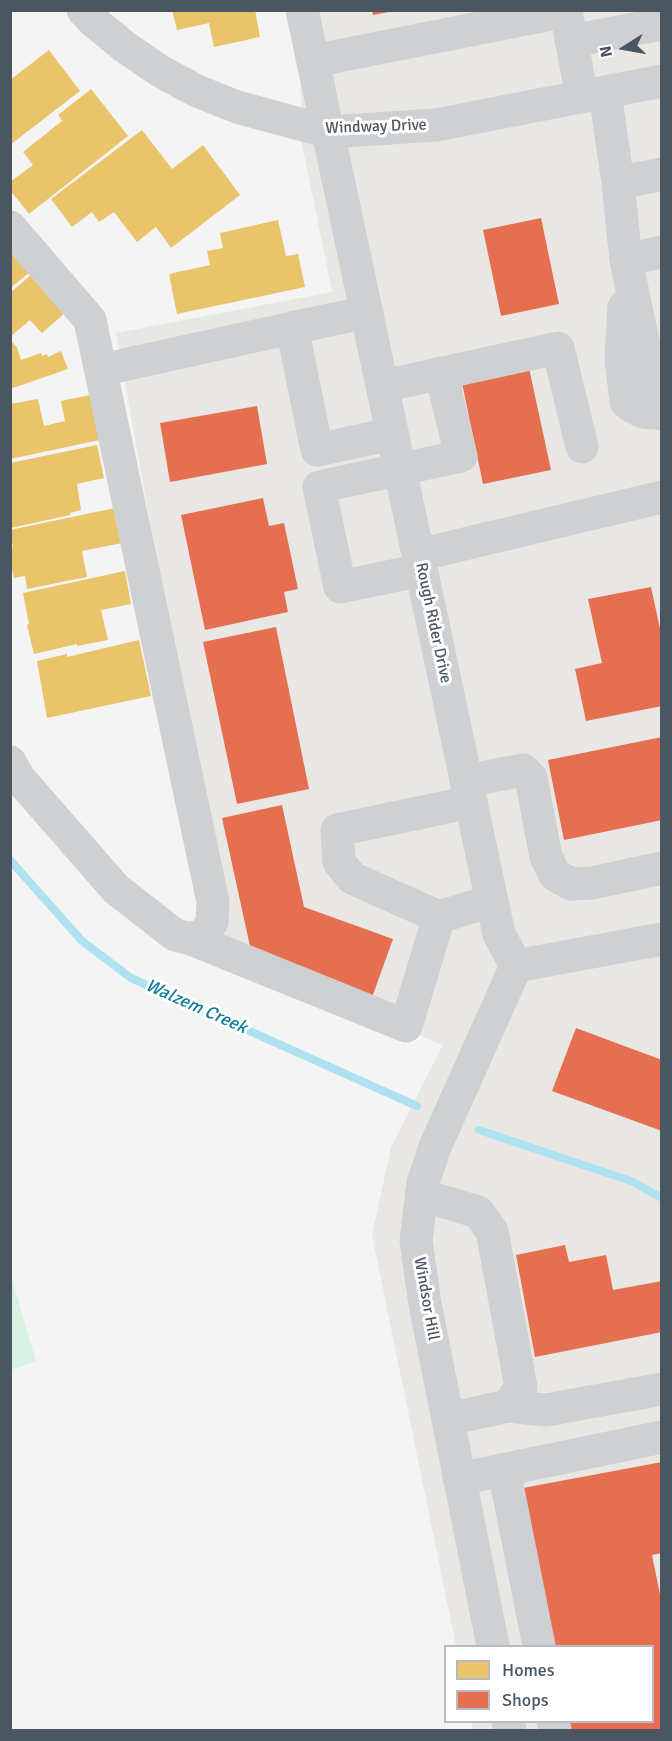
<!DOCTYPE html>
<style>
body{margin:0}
#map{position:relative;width:672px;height:1741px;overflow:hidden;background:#f4f4f4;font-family:Signika,sans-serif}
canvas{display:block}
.frame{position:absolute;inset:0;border:12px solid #4a5661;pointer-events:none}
.legend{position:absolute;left:444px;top:1645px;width:210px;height:78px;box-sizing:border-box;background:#fff;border:2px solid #b7bbc0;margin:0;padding:8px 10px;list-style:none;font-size:18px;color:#4a5661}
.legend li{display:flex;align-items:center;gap:12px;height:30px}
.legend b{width:30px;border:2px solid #b7bbc0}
.north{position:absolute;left:594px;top:18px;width:60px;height:60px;-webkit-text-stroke:4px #fff;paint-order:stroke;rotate:259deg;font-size:16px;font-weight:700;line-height:24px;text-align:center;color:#4a5661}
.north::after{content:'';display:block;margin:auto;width:21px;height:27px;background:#4a5661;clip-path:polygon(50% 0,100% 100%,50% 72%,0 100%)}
</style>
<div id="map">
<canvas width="672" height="1741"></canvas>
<div class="frame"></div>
<ul class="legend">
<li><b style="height:16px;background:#e9c46a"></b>Homes</li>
<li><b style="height:16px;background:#e76f51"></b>Shops</li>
</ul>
<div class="north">N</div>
</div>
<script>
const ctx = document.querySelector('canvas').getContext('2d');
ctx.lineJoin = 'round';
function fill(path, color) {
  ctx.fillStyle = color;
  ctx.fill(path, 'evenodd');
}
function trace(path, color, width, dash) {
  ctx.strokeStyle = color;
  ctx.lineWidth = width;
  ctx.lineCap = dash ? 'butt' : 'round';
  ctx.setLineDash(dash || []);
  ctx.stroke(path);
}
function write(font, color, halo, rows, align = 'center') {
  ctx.font = font + ' Signika,sans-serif';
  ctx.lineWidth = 6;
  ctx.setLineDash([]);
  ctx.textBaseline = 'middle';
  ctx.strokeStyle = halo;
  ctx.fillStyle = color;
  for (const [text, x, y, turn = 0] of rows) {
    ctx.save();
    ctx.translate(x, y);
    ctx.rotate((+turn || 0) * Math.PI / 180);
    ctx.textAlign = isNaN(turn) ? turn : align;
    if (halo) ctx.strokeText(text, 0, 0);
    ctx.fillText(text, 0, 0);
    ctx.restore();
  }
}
fill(new Path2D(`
 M289 11H661V1730H473L471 1722H652V1646H456L372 1235 391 1147 443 1045 228 956 116 333 332 292 302 144 300 66Z`), '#e8e7e3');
fill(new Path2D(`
 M11 1276 36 1361 11 1370H10Z`), '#d9f2e3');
fill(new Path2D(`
 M172 10H255L260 37 214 47 209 23 177 30Z
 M49 50 80 91 10 145V80Z
 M91 89 128 136 29 214 10 190V182L33 165 23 152 62 121 58 115Z
 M142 130 172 169 203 145 240 195 171 248 156 227 137 242 114 212 99 222 92 212 72 227 51 199Z
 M278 220 286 256 298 254 305 287 177 314 169 274 210 265 207 251 223 248 220 233Z
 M10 250 30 272 10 288Z
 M31 275 65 313 42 333 30 320 10 337V293Z
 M10 340 17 347 21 360 41 353 42 356 47 354 48 357 61 351 68 369 10 389Z
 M90 395 100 440 10 459V404L38 399 44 426 65 421 61 401Z
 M97 445 104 478 77 484 81 510 70 513V515L11 528 10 463Z
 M115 508 122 543 82 551 87 577 27 589 25 576 14 578 10 559V548L13 547 10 530Z
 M125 571 131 604 101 610 108 640 77 646V644L34 654 27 625 29 624 23 593Z
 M139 640 151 696 47 718 37 661 67 654V657Z`), '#e9c46a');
fill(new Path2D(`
 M372 10H389V12L373 15Z
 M541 218 559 304 501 316 483 230Z
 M529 368 551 470 483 484 462 383Z
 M257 406 267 464 170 482 160 423Z
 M263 498 269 526 284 523 298 589 284 592 288 612 205 630 181 515Z
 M651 587 662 638V706L586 721 575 669 602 663 588 599Z
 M276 627 309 789 237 804 203 642Z
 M662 737V820L564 840 548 760Z
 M282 805 304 907 393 939 370 1003 253 960 222 818Z
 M576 1028 662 1060V1131L552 1091Z
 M565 1245 569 1262 606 1255 613 1290 662 1281V1332L535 1357 516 1255Z
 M662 1462V1553L652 1555 662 1604V1730H569L568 1722H652V1646H553L523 1488Z`), '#e76f51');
trace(new Path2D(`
 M10 860 82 941 131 978 417 1106
 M479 1130 631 1181 662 1198`), '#aee2f0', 8);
trace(new Path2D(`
 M83 10 92 20 125 47 160 71 197 91 237 107 329 132 436 125 662 81
 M302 10 499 934 516 966
 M571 41 662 24
 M313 61 566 11 582 97
 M605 93 618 183 626 260 658 413 662 414
 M618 183 662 174
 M10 227 90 320 213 902 212 922 205 934 191 939 175 935 116 889 20 779 10 762
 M626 260 662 252
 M624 307 621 358 626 402C637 411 647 415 662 412
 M367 312 292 328 317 450 392 434
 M101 370 292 328
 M383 386 558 348 582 447
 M418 555 662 497
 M421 570 340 587 319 487 461 456 441 373
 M466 781 523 770 531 778 546 857 555 875 571 884 592 883 662 868
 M471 802 337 830 339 862 352 878 439 917 492 901
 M191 939 406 1026 439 917
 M516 966 662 939
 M421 1195 478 1212 492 1231 521 1387 508 1406 448 1419
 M508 1406 546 1410 662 1389
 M504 1470 539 1646
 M459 1479 662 1437
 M493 1646 425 1304 416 1241 423 1183 435 1147 516 966
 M508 1722 510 1730
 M553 1722 555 1730`), '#ced0d2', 33);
write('16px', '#4a5661', '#fff', [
 ["Windway Drive",376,127,-2],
 ["Rough Rider Drive",433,623,78],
 ["Windsor Hill",426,1299,80]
]);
write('italic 18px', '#0c7c9b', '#fff', [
 ["Walzem Creek",196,1007,24]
]);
</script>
